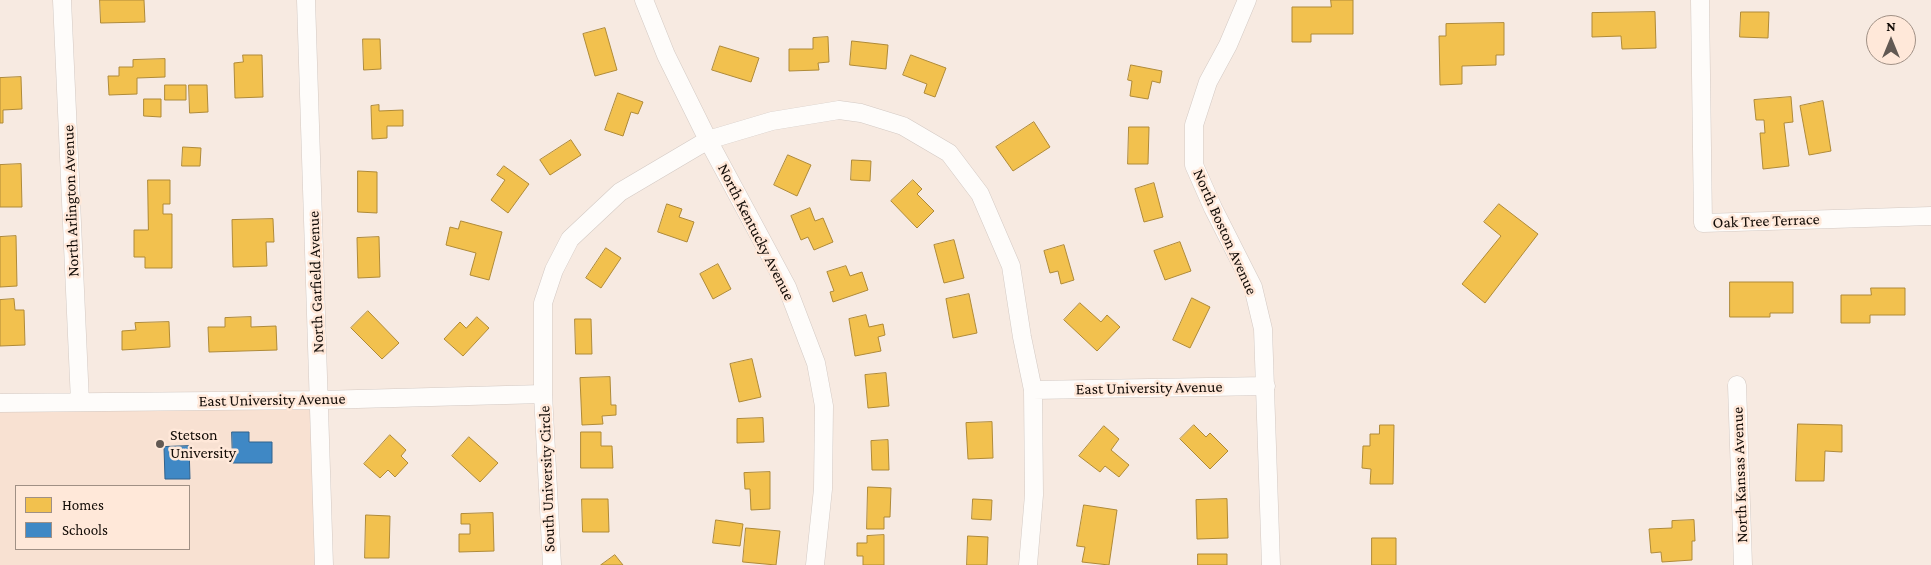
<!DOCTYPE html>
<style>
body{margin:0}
#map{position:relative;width:1931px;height:565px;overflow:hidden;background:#f7eae1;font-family:"Crimson Pro",serif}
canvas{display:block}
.legend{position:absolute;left:15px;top:485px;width:175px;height:65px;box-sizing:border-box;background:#ffe8d9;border:1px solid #a09085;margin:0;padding:6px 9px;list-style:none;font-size:15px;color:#120b06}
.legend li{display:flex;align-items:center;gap:10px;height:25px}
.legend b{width:25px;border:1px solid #a09085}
.north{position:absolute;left:1866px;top:15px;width:50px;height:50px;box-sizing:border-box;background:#ffe8d9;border:1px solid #a09085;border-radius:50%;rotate:0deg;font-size:14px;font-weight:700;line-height:20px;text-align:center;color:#120b06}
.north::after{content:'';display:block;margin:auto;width:18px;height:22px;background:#625953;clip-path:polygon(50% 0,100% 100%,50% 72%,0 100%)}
</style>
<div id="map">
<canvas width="1931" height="565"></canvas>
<ul class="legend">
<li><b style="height:14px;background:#f2c14e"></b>Homes</li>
<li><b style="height:14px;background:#3f88c5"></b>Schools</li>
</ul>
<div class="north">N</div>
</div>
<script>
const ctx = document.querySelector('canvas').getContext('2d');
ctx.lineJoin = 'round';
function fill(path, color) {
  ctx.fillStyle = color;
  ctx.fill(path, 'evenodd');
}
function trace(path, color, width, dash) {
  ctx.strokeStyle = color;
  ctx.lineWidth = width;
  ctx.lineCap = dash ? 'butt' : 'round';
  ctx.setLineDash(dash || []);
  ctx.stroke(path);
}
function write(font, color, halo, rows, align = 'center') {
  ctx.font = font + ' "Crimson Pro",serif';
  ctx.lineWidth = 5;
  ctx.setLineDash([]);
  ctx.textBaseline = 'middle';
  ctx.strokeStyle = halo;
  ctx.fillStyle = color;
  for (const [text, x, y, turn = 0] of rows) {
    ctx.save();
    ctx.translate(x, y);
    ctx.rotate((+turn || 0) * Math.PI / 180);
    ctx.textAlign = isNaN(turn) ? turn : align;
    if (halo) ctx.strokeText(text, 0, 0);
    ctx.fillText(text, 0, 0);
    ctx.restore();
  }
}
fill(new Path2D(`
 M320 400 324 565H0V402ZM16 486H189V549H16Z`), '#f8e1d2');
const homes = new Path2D(`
 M100 0H144L145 22 101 23Z
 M1331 0H1353V34H1311V42H1292V7H1331Z
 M1655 12 1656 48 1622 49 1621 36 1592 37V13Z
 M1741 12H1769L1768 38 1740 37Z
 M1504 23V55H1496V65L1462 66V84L1440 85 1439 36H1446V24Z
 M605 28 617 70 595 76 583 34Z
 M828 37 829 62 818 63 819 70 789 71V49H813V38Z
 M363 39H380L381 69 364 70Z
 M852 41 888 45 886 69 850 65Z
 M720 46 759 58 751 82 712 70Z
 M243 55H262L263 97 235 98 234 63 243 62Z
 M911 55 946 68 935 97 924 93 927 84 903 75Z
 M165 59V77L137 78V94L109 95 108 76H119V67H133V60Z
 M1131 65 1162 71 1160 83 1152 81 1148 99 1130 96 1132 81 1128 80Z
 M21 77 22 109 3 110V123H0V78Z
 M165 85H186V100H165Z
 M189 85H207L208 112 190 113Z
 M618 93 643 102 638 114 631 112 623 136 605 130Z
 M1791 97 1793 122 1784 123 1789 166 1763 169 1760 133H1765L1764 120H1756L1754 100Z
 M144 99H161V117L144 116Z
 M1823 101 1831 151 1809 155 1800 106Z
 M379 105V111L403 110V126H387V138L372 139 371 106Z
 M1034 122 1050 147 1013 171 996 147Z
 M1129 127H1149L1148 164H1128Z
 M571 140 581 155 550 175 540 160Z
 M183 147 201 148 200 166H182Z
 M788 155 811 165 797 196 774 185Z
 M852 160 871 161 870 181 851 180Z
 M21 164 22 207H0V165Z
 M504 166 529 184 508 213 491 200 505 180 497 175Z
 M358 171 377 172V213L358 212Z
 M148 180H170V204H163V214H172V268H145V257H134V230H148Z
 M913 180 922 189 917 194 934 211 917 228 891 201Z
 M1154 183 1163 217 1144 222 1135 189Z
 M667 204 682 209 679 217 694 222 687 242 658 232Z
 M1499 204 1538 234 1485 303 1462 284 1501 236 1484 222Z
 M810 208 815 221 823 218 833 242 814 250 808 237 801 240 791 216Z
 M273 219 274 242H266L267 266 233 267 232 220Z
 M461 221 502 232 489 280 470 275 476 253 446 245 450 227 458 229Z
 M16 236 17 286 0 287V237Z
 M379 237 380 277 358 278 357 238Z
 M954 240 964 278 944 283 934 245Z
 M1180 242 1191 271 1165 280 1154 251Z
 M1064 245 1074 280 1061 284 1058 271 1050 273 1044 251Z
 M606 248 621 258 601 288 586 278Z
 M718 264 731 289 713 299 700 274Z
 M846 266 850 276 862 272 868 290 833 302 830 292 834 291 827 272Z
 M1730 282H1793V313H1770V317H1730Z
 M1871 288H1905V315H1870V323H1841V295H1871Z
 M969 294 977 333 953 338 946 299Z
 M1192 298 1210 307 1190 348 1173 340Z
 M14 299 15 310H24L25 345 0 346V300Z
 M1080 303 1101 322 1107 315 1120 327 1097 351 1064 320Z
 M368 311 399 343 382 359 351 328Z
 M866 315 869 327 883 324 885 335 878 337 881 351 855 356 849 319Z
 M251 317V327L276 326 277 350 209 352 208 327H225V318Z
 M477 317 489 328 463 356 444 339 460 322 466 328Z
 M575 319H591L592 354H576Z
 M169 322 170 347 122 350V331L136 330 135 323Z
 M752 359 761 397 739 402 730 364Z
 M886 373 889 406 868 408 865 375Z
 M610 377 611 405H616V415L602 416 603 424 582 425 580 378Z
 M763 418 764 442 737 443V419Z
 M992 422 993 458 968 459 966 423Z
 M1798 424 1842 425V452L1825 451 1824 481H1796Z
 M1194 425 1206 437 1210 433 1228 451 1210 469 1180 439Z
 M1380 425H1394L1393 484H1370L1371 469 1362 468 1363 446H1370V434H1379Z
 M1104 426 1119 439 1111 450 1129 465 1119 477 1105 466 1100 472 1079 456Z
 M581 432H601V446H612L613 468H581Z
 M390 435 406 450 401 456 408 463 395 477 388 470 380 478 364 464Z
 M469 437 498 463 480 482 452 456Z
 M888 440 889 470H872L871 441Z
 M770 472V509L751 510 750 489H745L744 473Z
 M868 487 891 488 890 517H884V529H867Z
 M582 499H608L609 532H583Z
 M973 499 992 500 991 520 972 519Z
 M1227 499 1228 538 1197 539 1196 500Z
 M1084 505 1117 510 1109 565 1082 562 1085 547 1077 546Z
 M493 513 494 551 459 552V534H470V524H461V514Z
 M366 515 390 516 389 558H365Z
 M716 520 743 524 740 546 713 543Z
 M1694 520 1695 541H1692V560L1662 562 1661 552 1651 553 1649 529 1672 528V521Z
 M746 528 780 531 776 565 743 562Z
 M884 535V565H863V556H857V543H867V536Z
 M968 536 988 537 987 565H967Z
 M1372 538H1396V565H1372Z
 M1198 554H1227V565H1198Z
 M615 555 623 565H601Z`);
fill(homes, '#f2c14e');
trace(homes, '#af8a38', 1);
const schools = new Path2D(`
 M232 432H249V442H272V463H233Z
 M189 446 190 479H165L164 447Z`);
fill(schools, '#3f88c5');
trace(schools, '#32628c', 1);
const minor = new Path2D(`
 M62 0 80 402
 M306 0 324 565
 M644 0 666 55 708 140 787 287 816 363 824 406 823 489 815 565
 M1247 0 1228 45 1208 82 1194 125V165L1213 208 1253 287 1263 329 1271 565
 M1700 0 1703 223 1931 216
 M1737 385 1743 565
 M1033 390 1266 386
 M0 403 320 400 543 394
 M552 565 543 394V303L554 270 570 239 620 192 708 140 772 121 839 110 861 113 903 126 949 153 980 194 1011 266 1022 337 1033 390 1034 495 1028 565`);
trace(minor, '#d3c9c3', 19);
trace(minor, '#fefcfa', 18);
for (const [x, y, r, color] of [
 [160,444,5,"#625953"]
]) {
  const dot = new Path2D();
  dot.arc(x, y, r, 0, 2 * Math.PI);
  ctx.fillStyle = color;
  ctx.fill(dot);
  trace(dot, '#ffe8d9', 2);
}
write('16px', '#120b06', '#ffe8d9', [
 ["North Arlington Avenue",71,201,-92],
 ["Oak Tree Terrace",1766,221,-2],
 ["North Kentucky Avenue",756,232,63],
 ["North Boston Avenue",1225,232,66],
 ["North Garfield Avenue",316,282,-92],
 ["East University Avenue",1149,388,-1],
 ["East University Avenue",272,400,-1],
 ["North Kansas Avenue",1740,475,-92],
 ["South University Circle",547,479,-92]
]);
write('16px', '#120b06', '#ffe8d9', [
 ["Stetson",170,435],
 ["University",170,453]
], 'left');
</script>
